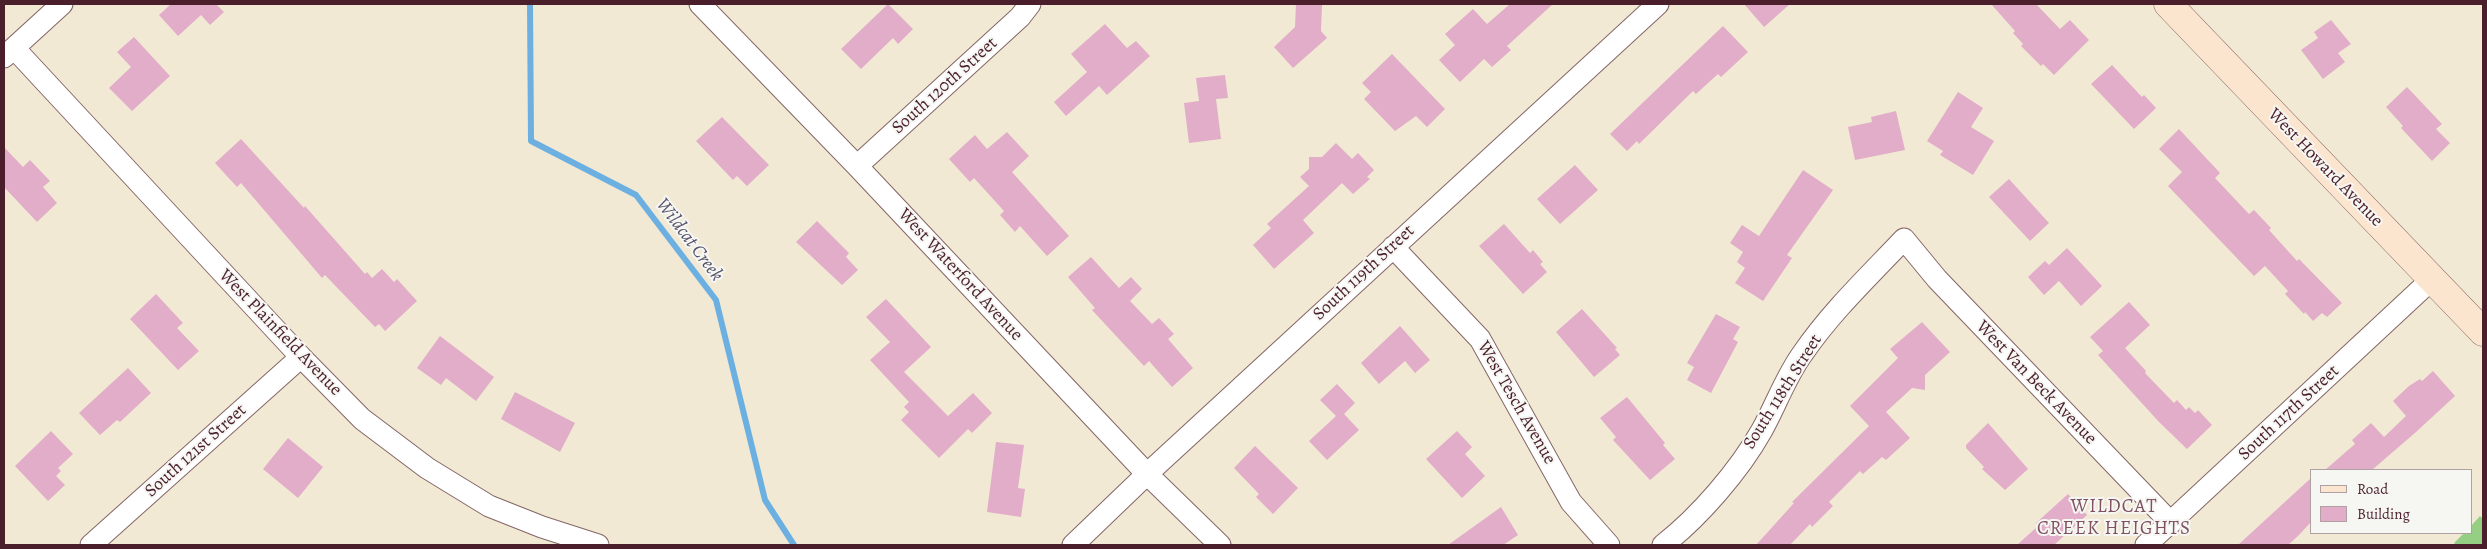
<!DOCTYPE html>
<style>
body{margin:0}
#map{position:relative;width:2487px;height:549px;overflow:hidden;background:#f2e9d5;font-family:Alegreya,serif}
canvas{display:block}
.frame{position:absolute;inset:0;border:5px solid #4a1f2b;pointer-events:none}
.legend{position:absolute;left:2310px;top:469px;width:162px;height:65px;box-sizing:border-box;background:#f6f6f2;border:1px solid #b1a0a2;margin:0;padding:6px 9px;list-style:none;font-size:15px;color:#4a1f2b}
.legend li{display:flex;align-items:center;gap:10px;height:25px}
.legend b{width:25px;border:1px solid #b1a0a2}
</style>
<div id="map">
<canvas width="2487" height="549"></canvas>
<div class="frame"></div>
<ul class="legend">
<li><b style="height:6px;background:#fce5cf"></b>Road</li>
<li><b style="height:14px;background:#e1adc8"></b>Building</li>
</ul>
</div>
<script>
const ctx = document.querySelector('canvas').getContext('2d');
ctx.lineJoin = 'round';
function fill(path, color) {
  ctx.fillStyle = color;
  ctx.fill(path, 'evenodd');
}
function trace(path, color, width, dash) {
  ctx.strokeStyle = color;
  ctx.lineWidth = width;
  ctx.lineCap = dash ? 'butt' : 'round';
  ctx.setLineDash(dash || []);
  ctx.stroke(path);
}
function write(font, color, halo, rows, align = 'center') {
  ctx.font = font + ' Alegreya,serif';
  ctx.lineWidth = 4;
  ctx.setLineDash([]);
  ctx.textBaseline = 'middle';
  ctx.strokeStyle = halo;
  ctx.fillStyle = color;
  for (const [text, x, y, turn = 0] of rows) {
    ctx.save();
    ctx.translate(x, y);
    ctx.rotate((+turn || 0) * Math.PI / 180);
    ctx.textAlign = isNaN(turn) ? turn : align;
    if (halo) ctx.strokeText(text, 0, 0);
    ctx.fillText(text, 0, 0);
    ctx.restore();
  }
}
fill(new Path2D(`
 M2480 516 2483 519V545H2456L2454 543 2464 533H2471V526Z`), '#94cf84');
trace(new Path2D(`
 M530 4 531 141 636 195 716 300 765 500 794 545`), '#6cb0e2', 6);
fill(new Path2D(`
 M171 4H216L224 12 210 25 201 15 178 36 159 15Z
 M888 4 913 29 898 44 893 38 861 69 841 49Z
 M1296 4 1322 5 1321 31 1327 38 1293 68 1274 47 1295 27Z
 M1510 4H1553L1507 46 1511 50 1492 67 1484 59 1460 82 1439 60 1455 45 1445 34 1473 9 1487 24Z
 M1744 4H1790L1764 27Z
 M1991 4H2036L2060 29 2070 20 2089 40 2054 75 2043 64 2041 66 2021 46 2023 44 2013 33 2015 31Z
 M2331 20 2351 44 2338 53 2345 62 2323 79 2301 50 2318 38 2314 32Z
 M1105 24 1127 48 1136 41 1150 56 1107 95 1099 86 1066 116 1054 102 1087 72 1071 54Z
 M1723 26 1748 52 1721 77 1718 74 1696 94 1693 91 1639 144 1637 141 1627 151 1610 134Z
 M134 37 170 76 132 111 109 88 131 67 117 52Z
 M1392 54 1445 109 1427 127 1416 116 1395 131 1364 99 1371 92 1362 83Z
 M2112 65 2142 97 2144 95 2156 108 2134 129 2091 84Z
 M1225 75 1228 98 1216 99 1221 139 1189 143 1184 103 1199 101 1196 78Z
 M2407 87 2442 124 2436 129 2450 143 2432 161 2401 128 2403 126 2386 107Z
 M1958 92 1983 108 1971 127 1994 141 1973 175 1940 155 1943 151 1927 141Z
 M1896 111 1905 150 1855 160 1848 127 1872 122 1871 117Z
 M722 117 769 165 747 186 737 176 733 180 696 141Z
 M2179 129 2220 173 2215 178 2249 214 2254 210 2271 228 2269 230 2297 261 2299 259 2342 303 2327 317 2322 313 2313 321 2305 312 2304 314 2285 294 2288 291 2265 266 2254 276 2168 186 2182 172 2159 149Z
 M1007 132 1029 156 1012 172 1069 236 1047 256 1020 226 1015 232 1000 215 1004 211 974 178 970 182 949 159 975 135 987 149Z
 M241 139 304 208 305 206 365 274 367 272 372 278 382 269 394 282 397 279 417 301 385 331 379 324 375 327 325 275 322 278 241 183 237 187 215 163Z
 M1336 143 1352 159 1358 153 1374 170 1367 177 1370 179 1353 194 1342 183 1303 220 1314 233 1274 269 1253 245 1271 228 1267 224 1309 186 1300 177 1309 169V157H1322Z
 M4 147 23 167 30 160 50 181 43 187 57 203 37 222 4 187Z
 M1575 165 1598 190 1560 224 1537 199Z
 M1803 170 1833 190 1787 255 1792 258 1763 301 1735 283 1745 268 1737 262 1743 252 1730 243 1742 225 1759 236Z
 M2009 179 2049 223 2030 241 1989 197Z
 M817 221 849 253 846 257 858 270 842 285 796 242Z
 M1504 224 1530 253 1533 250 1543 262 1540 264 1547 272 1523 294 1479 246Z
 M2067 248 2102 286 2081 306 2059 281 2044 295 2028 277 2045 261 2049 265Z
 M1091 257 1119 288 1131 277 1142 289 1130 301 1152 324 1159 318 1174 334 1168 339 1193 368 1172 387 1149 361 1144 366 1092 310 1095 308 1068 277Z
 M156 294 183 323 177 328 199 351 178 370 130 319Z
 M886 299 931 347 904 372 948 416 973 393 992 413 972 433 968 429 939 458 901 420 909 412 904 407 909 402 870 360 890 342 866 317Z
 M2129 302 2150 325 2125 348 2146 371 2145 373 2174 403 2177 400 2186 410 2189 407 2195 413 2198 410 2212 425 2187 449 2159 422 2098 355 2103 351 2090 337Z
 M1582 309 1617 348 1615 349 1620 355 1594 377 1556 332Z
 M1716 314 1740 327 1733 339 1738 342 1711 393 1687 380 1694 367 1687 363Z
 M1922 322 1950 352 1925 375V390L1912 388 1886 412 1910 438 1886 460 1882 457 1863 474 1860 471 1829 502 1833 506 1812 527 1810 524 1790 545H1756L1794 503 1792 502 1869 426 1850 406 1898 358 1890 349Z
 M1400 326 1430 360 1415 373 1405 361 1379 384 1361 363Z
 M440 336 494 377 476 401 446 378 441 385 417 368Z
 M128 368 151 393 120 422 117 420 100 435 79 413Z
 M2433 371 2455 396 2416 432 2372 470H2325L2355 444 2352 440 2371 423 2384 437 2406 416 2393 401 2409 386 2420 379 2422 381Z
 M1337 384 1355 403 1344 414 1359 430 1327 460 1309 441 1336 416 1320 400Z
 M515 392 575 423 560 452 501 419Z
 M1627 397 1665 443 1663 445 1675 459 1650 480 1613 440 1616 437 1600 418Z
 M1988 423 2028 469 2005 490 1982 469 1984 467 1966 448V445Z
 M51 431 73 454 58 468 61 471 56 476 65 485 48 501 15 466Z
 M1457 431 1472 447 1465 454 1485 476 1462 498 1426 459Z
 M288 438 323 467 298 498 263 469Z
 M996 442 1024 445 1018 488 1025 489 1021 517 987 512Z
 M1255 446 1298 488 1273 514 1256 497 1259 494 1234 468Z
 M2311 478V522L2299 535 2288 545H2238Z
 M2068 494 2087 515 2054 545H2017L2038 526 2036 523Z
 M1501 507 1518 535 1503 545H1448Z`), '#e1adc8');
const street = new Path2D(`
 M700 4 857 166 1147 474 1220 545
 M14 48 301 357 362 419 427 468 489 506 542 527 598 545
 M4 57 62 4
 M857 166 1020 17 1030 4
 M1393 247 1480 339 1571 502 1609 545
 M91 545 301 357
 M1073 545 1147 474 1658 4
 M1663 545C1699 517 1739 471 1762 430 1776 405 1786 376 1803 353 1832 311 1869 276 1904 239L1937 279 2171 523
 M2146 545 2431 280`);
const secondary = new Path2D(`
 M2168 4 2483 332`);
trace(street, '#856666', 23);
trace(secondary, '#856666', 29);
trace(street, '#fff', 21);
trace(secondary, '#fce5cf', 28);
write('18px', '#4a1f2b', '#f6f6f2', [
 ["South 120th Street",945,86,-42],
 ["West Howard Avenue",2325,168,46],
 ["South 119th Street",1364,273,-43],
 ["West Waterford Avenue",960,275,47],
 ["West Plainfield Avenue",280,333,46],
 ["West Van Beck Avenue",2036,383,46],
 ["South 118th Street",1783,392,-58],
 ["West Tesch Avenue",1516,403,60],
 ["South 117th Street",2289,413,-43],
 ["South 121st Street",196,451,-42]
]);
write('italic 19px', '#56526b', '#f6f6f2', [
 ["Wildcat Creek",689,240,53]
]);
ctx.letterSpacing = '1px';
write('19px', '#7f5162', '#f6f6f2', [
 ["WILDCAT",2114,507],
 ["CREEK HEIGHTS",2114,529]
]);
ctx.letterSpacing = '0px';
</script>
